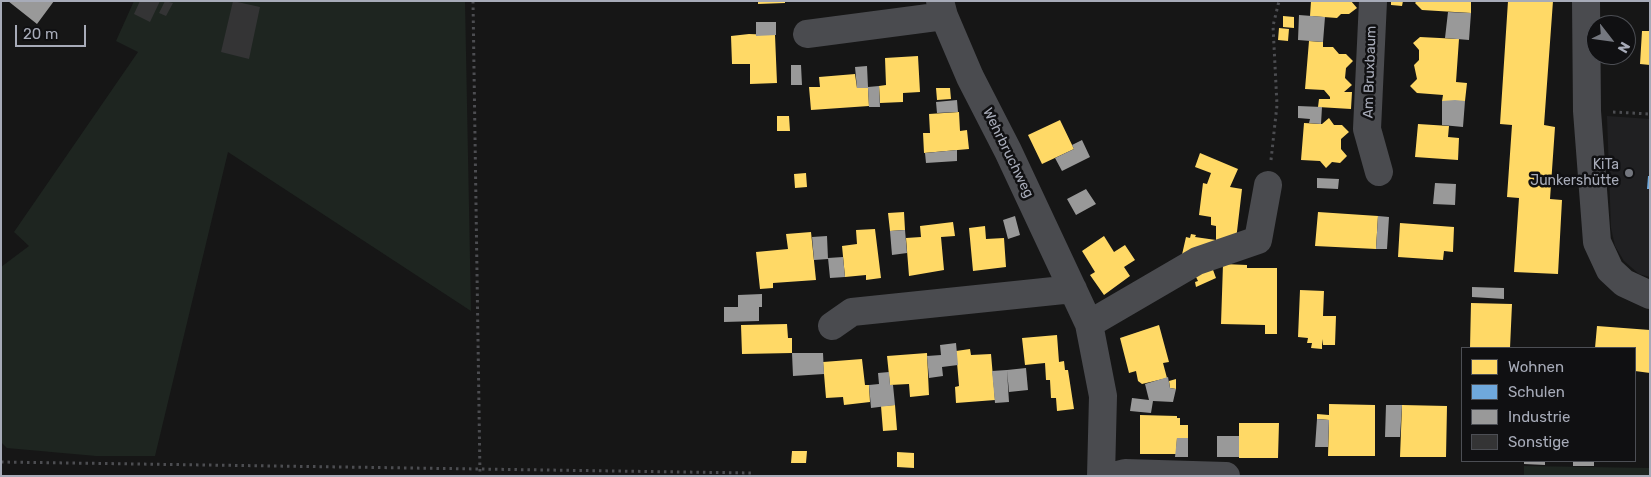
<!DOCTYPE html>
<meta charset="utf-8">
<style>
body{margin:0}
#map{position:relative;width:1651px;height:477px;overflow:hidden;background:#161616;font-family:Rubik,sans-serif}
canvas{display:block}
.frame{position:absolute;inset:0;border:2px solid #a7abb8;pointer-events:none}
.legend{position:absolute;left:1461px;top:347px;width:175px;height:115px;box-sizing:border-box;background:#101012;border:1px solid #4c4e54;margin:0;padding:6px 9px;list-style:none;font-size:15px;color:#a7abb8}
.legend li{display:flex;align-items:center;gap:10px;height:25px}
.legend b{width:25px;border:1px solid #4c4e54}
.north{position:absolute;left:1586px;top:15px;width:50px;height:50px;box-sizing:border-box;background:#101012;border:1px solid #4c4e54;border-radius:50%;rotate:120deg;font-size:14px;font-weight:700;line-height:20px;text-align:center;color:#a7abb8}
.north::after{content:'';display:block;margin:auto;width:18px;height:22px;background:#74777f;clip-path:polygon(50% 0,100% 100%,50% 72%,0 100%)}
.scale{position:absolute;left:15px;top:25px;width:71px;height:22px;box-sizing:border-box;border:2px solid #a7abb8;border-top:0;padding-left:6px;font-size:15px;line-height:18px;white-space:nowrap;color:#a7abb8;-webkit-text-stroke:4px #101012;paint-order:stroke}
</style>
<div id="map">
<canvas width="1651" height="477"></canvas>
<div class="frame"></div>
<ul class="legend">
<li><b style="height:14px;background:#ffd966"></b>Wohnen</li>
<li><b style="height:14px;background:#6fa8dc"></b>Schulen</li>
<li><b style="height:14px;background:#999"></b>Industrie</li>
<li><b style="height:14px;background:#343435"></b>Sonstige</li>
</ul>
<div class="north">N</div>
<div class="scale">20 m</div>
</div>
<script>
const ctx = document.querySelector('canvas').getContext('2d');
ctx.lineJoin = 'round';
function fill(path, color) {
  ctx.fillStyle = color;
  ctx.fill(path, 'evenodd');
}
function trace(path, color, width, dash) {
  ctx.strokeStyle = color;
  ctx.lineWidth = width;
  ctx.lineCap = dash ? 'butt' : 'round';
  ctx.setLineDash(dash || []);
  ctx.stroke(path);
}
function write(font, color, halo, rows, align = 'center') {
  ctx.font = font + ' Rubik,sans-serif';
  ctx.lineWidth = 5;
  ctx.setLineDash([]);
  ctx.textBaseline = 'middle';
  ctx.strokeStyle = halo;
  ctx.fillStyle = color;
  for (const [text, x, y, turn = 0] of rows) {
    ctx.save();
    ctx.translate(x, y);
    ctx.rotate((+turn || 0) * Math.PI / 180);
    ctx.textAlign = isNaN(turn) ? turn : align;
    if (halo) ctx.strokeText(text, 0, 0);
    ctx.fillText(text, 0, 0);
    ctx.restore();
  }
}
fill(new Path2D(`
 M1607 116 1650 119V277L1639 274 1624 261 1615 246 1611 228Z`), '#202022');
fill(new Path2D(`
 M134 1H465L471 311 228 152 155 456H96L7 448 1 442V267L29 246 14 232 138 52 116 41Z
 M1524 466 1650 468V476H1524Z`), '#1e2520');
fill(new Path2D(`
 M758 1H785V3L758 4Z
 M1311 1H1351L1357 8 1349 14H1341L1337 18 1310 16Z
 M1391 1H1403L1402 6 1391 5Z
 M1417 1H1471V13L1422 10 1415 3Z
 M1508 1H1553L1544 125 1555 127 1550 199 1562 200 1558 274 1514 272 1519 198 1507 197 1512 125 1500 124Z
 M1283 16 1294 17V28L1283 27Z
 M1279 28 1289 29 1288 41 1278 40Z
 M1642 31H1650V65L1640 64Z
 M749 34 775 35 777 83 750 84V64H732L731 36Z
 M1420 37 1459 39 1456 82 1467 83 1465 101H1442L1443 95 1417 93 1410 86 1417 79 1414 65 1419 60V50L1413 43Z
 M1309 41 1323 42V47H1333L1339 54H1346L1353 61 1346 68 1345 78 1352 85 1344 92H1352L1351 109 1318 107 1319 99H1330V97L1324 90 1305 89Z
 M918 56 920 92 903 93V102L880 103 879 86 886 85 885 58Z
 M855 74 857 88H868L869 106 811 110 809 87H820L819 77Z
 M936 88H950L951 99 937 100Z
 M959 112 960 131 967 130 969 149 924 153 923 133H930L929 114Z
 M777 116H789L790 131H777Z
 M1329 118 1334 125H1342L1349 132 1341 139V149L1347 156 1340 163 1332 162 1326 168 1320 161 1301 160 1304 123 1322 124Z
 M1060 120 1074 149 1042 164 1028 135Z
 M1418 124 1449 126 1448 137 1459 138 1458 160 1415 157Z
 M1200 153 1238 169 1230 187 1242 189 1236 240 1181 259 1186 237 1190 238 1191 234 1196 235 1195 237 1216 240V226L1211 225V217L1199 215 1203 183 1207 184 1211 173 1195 167Z
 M806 173 807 187 795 188 794 174Z
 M904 212 905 230 890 231 888 213Z
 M1318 212 1378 216 1376 249 1315 246Z
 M953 222 955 236 941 237 944 270 909 276 906 238 921 237 920 226Z
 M1400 223 1454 227 1453 252 1444 251 1443 260 1398 257Z
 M985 226 986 239 1004 238 1006 267 973 271 969 228Z
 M875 229 881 278 866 280V275L845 277 842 246 857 244 856 230Z
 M811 232 816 280 773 283V288L760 289 756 252 788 249 786 234Z
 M1104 236 1114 252 1125 245 1135 260 1124 267 1130 276 1104 295 1090 275 1095 272 1082 251Z
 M1223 264 1247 265V268H1277V334H1265V325L1221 324Z
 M1212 267 1216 278 1196 287 1195 282 1198 281 1195 275Z
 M1300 290 1324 291 1323 316H1336L1335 345H1323L1322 339V349L1311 348 1312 343H1307L1308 338 1298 337Z
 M1471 303 1512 304 1510 348H1470Z
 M787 324 788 338H792V353L742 354 741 325Z
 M1159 325 1169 362 1163 363 1167 378 1142 384 1138 381 1136 371 1129 373 1120 338Z
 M1597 326 1650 330V373L1635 371V348H1595Z
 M1057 335 1059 362 1064 361 1065 370H1068L1074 409 1057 411 1056 398H1051L1050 380H1046L1045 363 1025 365 1022 338Z
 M970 349 971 355 991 354 995 400 956 403 955 387 959 386 956 351Z
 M927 353 929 395 910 397 909 384 890 385 887 356Z
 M862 359 865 385H869L870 402 844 405 843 397 826 398 823 362Z
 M1176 379V389L1170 388 1169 381Z
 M1329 404 1375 405V456H1328L1329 420 1317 419V414L1329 415Z
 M895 405 897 430 883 431 881 406Z
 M1402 405 1447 406 1446 457H1400Z
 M1140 415 1177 416V418H1180V425H1188V438H1177L1176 454H1140Z
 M1239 423H1279L1278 458H1239Z
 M792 451H807L806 463H791Z
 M897 452 914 453V468L897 467Z`), '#ffd966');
fill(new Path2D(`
 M1648 176H1650V189H1647Z`), '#6fa8dc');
fill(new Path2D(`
 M8 1H54L37 24Z
 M1448 12 1471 13 1469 40 1445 38Z
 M1299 15 1325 17 1323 42 1298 40Z
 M756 22H776V35L756 36Z
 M791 65H801L802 85H791Z
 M867 66 868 87 879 86 880 107H869L868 88H857L855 67Z
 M957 100 958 112 937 113 936 102Z
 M1455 100 1465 101 1463 127 1442 125V101Z
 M1298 106 1322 107 1321 124 1309 123 1310 119 1298 118Z
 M1082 140 1090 157 1062 171 1055 158 1074 149 1072 145Z
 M957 150V161L926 163 925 153Z
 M1317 178 1339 179 1338 189 1317 188Z
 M1435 183 1456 184 1455 205 1433 204Z
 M1086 189 1096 204 1076 215 1067 199Z
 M1015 216 1020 235 1008 239 1003 220Z
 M1378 216 1389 217 1387 249H1376Z
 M905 230 907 253 892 255 890 231Z
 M827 236 828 259 814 260 812 237Z
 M843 257 845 277 830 278 828 258Z
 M1472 287 1504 288V299L1472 297Z
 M762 294V307H759V321L724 322V307H738V295Z
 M956 343 958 365 942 367 943 376 929 378 927 356 941 355 940 345Z
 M792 353H823L824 374 793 376Z
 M1026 368 1028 390 1009 392 1007 370Z
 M1007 370 1009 402 995 403 992 371Z
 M889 372 890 385H893L895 405 871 408 869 385 879 384 878 373Z
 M1168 377 1170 388 1176 389 1173 402 1153 401 1151 413 1130 411 1132 398 1149 400 1145 384Z
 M1386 405H1402L1400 437H1385Z
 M1317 419 1329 420 1328 447H1315Z
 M1217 436H1239V457H1217Z
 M1177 438H1188V457H1175Z
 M1524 461H1545V465L1524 464Z
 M1573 461H1594V466H1573Z`), '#999');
fill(new Path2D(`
 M140 1H160L150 22 134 14Z
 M165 1 173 3 166 16 159 13Z
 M233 1 260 7 249 59 221 52Z`), '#343435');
trace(new Path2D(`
 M473 1 480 476
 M1613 112 1650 114
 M1271 160 1277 105 1273 26 1279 1
 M1 462 751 473V476`), '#4c4d51', 3, [2.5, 4]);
trace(new Path2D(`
 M940 1 944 16 970 77 1008 151 1089 324 1103 396 1101 476
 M1373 1 1367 129 1379 172
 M1586 1 1587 111 1597 242 1610 270 1624 283 1650 295
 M807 34 944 16
 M1089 324 1197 261 1258 240 1268 185
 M832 326 852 312 1073 289
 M1113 476 1125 473 1226 476`), '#4a4b4f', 28);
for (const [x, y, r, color] of [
 [1629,173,5,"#74777f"]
]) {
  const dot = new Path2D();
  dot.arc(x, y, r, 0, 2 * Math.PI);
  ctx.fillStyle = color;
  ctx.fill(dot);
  trace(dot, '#101012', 2);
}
write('14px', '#a7abb8', '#101012', [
 ["Am Bruxbaum",1370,72,-88],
 ["Wehrbruchweg",1008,153,64]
]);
write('14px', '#a7abb8', '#101012', [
 ["KiTa",1619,165],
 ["Junkershütte",1619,181]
], 'right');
</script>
